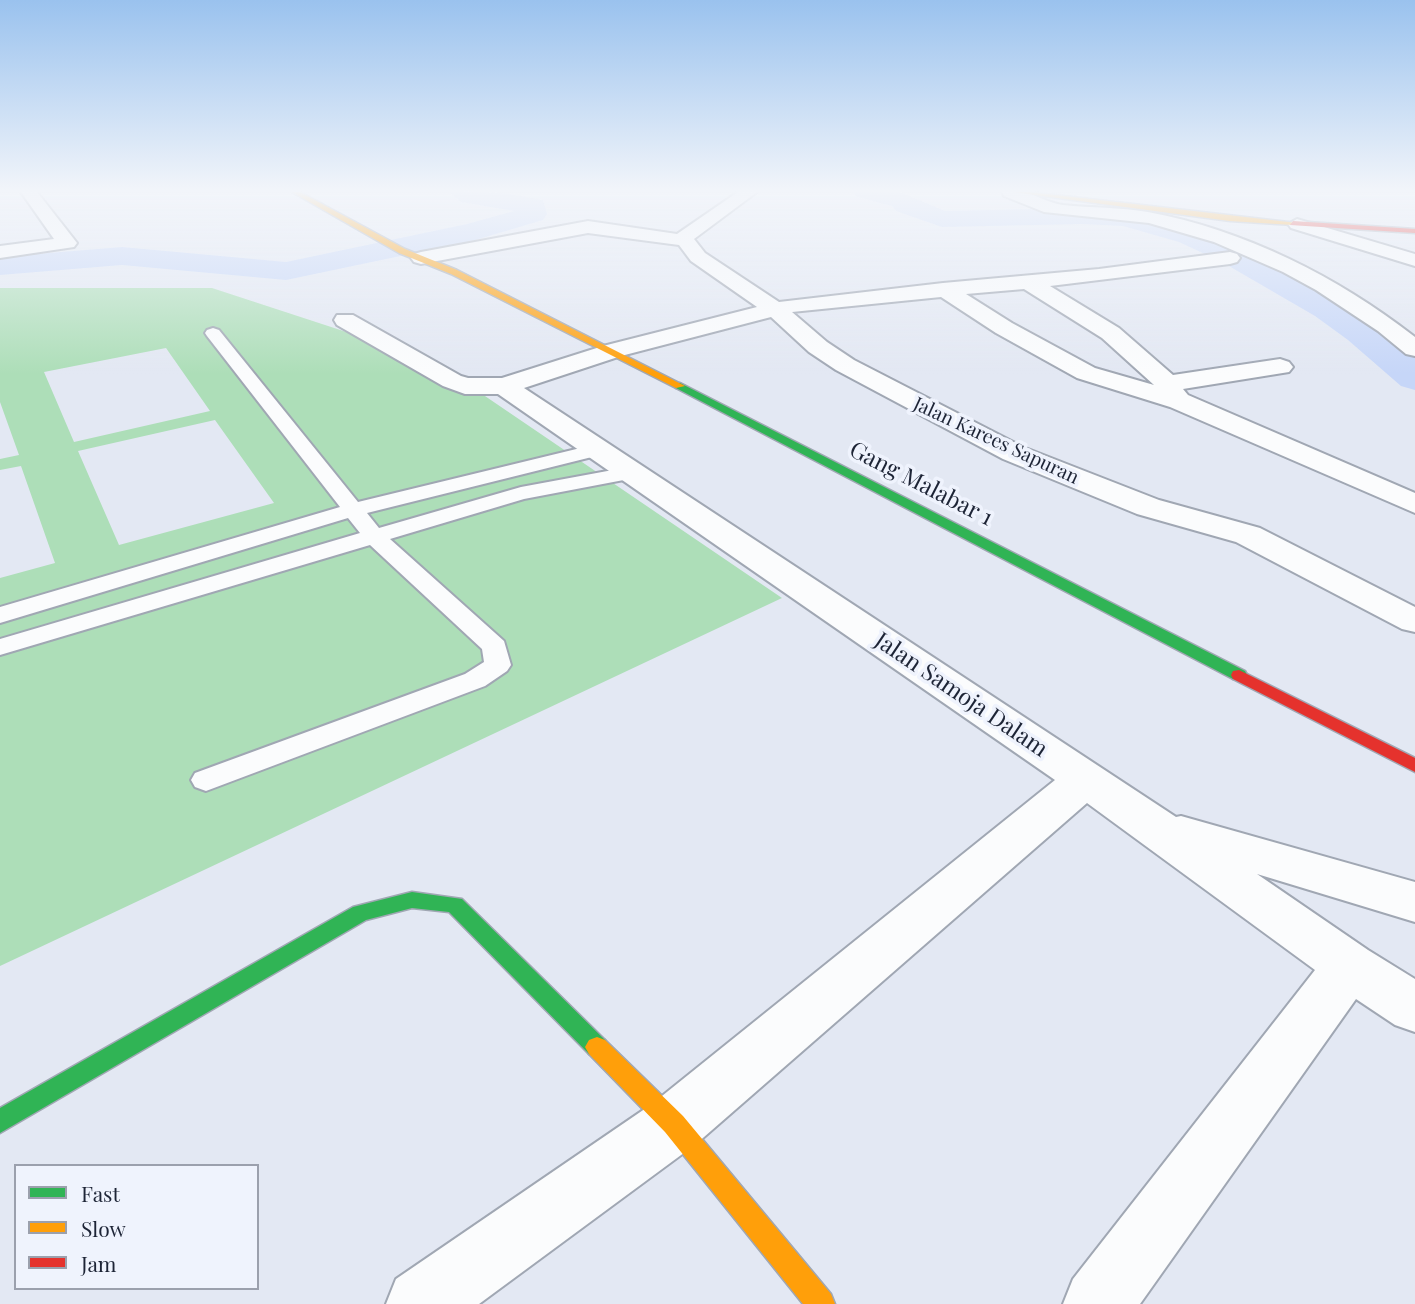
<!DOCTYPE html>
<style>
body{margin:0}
#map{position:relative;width:1415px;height:1304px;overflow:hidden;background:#e3e8f3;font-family:"Playfair Display",serif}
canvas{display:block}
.legend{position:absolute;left:14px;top:1164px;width:245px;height:126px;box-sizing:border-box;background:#eff3fd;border:2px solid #9ba0ad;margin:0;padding:9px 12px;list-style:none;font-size:21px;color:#1d2436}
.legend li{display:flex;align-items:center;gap:14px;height:35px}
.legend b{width:35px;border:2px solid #9ba0ad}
</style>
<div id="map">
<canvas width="1415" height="1304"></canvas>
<ul class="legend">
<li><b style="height:9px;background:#30b455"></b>Fast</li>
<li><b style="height:9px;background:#ff9f0a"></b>Slow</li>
<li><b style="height:9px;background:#e5322d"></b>Jam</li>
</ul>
</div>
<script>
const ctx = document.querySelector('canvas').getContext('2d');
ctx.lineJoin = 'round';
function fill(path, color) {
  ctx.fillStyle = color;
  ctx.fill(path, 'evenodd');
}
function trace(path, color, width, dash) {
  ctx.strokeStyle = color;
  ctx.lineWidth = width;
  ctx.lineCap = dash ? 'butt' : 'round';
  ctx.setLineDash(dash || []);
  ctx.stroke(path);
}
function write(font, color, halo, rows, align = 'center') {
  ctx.font = font + ' "Playfair Display",serif';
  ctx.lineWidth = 7;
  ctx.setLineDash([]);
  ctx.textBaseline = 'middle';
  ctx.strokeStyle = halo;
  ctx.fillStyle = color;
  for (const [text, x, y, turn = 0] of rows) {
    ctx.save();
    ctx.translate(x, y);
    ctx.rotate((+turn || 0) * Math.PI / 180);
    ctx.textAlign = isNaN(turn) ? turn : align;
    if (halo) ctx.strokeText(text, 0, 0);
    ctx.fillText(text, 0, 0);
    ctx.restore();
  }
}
fill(new Path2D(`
 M0 288H212L432 360 782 598 0 966V578L55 563 21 466 0 470V459L19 455 0 402ZM166 348 210 411 74 442 44 372ZM215 420 274 503 119 545 78 451Z`), '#addeb8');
fill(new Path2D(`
 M449 192C480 190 512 193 543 200L547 214 543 220 472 241 286 280 122 265 0 275V257L122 247 286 262 467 224 514 211 461 202Z
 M853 192H900L945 211 1082 208 1125 210 1199 230 1244 250 1339 302 1374 324 1415 358V390L1401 386 1348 340 1315 316 1222 262 1179 242 1123 226 1082 224 942 227 896 211 892 206 857 197Z`), '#c6d6f8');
const lane = new Path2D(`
 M213 328 219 330 358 502 597 444 604 446 607 450 604 454 367 513 379 528 521 487 629 467 636 469 639 473 636 477 629 479 524 499 390 539 504 641 511 665 507 671 485 686 206 791 195 787 191 780 195 773 465 674 484 662 482 649 370 545 0 655V639L360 533 348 518 0 623V607L340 507 207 336 205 333 207 330Z`);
const street = new Path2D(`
 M21 192H37L77 243 74 247 0 258V246L54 239Z
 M738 192H757L694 239 705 253 779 302 943 283 1099 269 1230 252 1237 254 1240 258 1237 262 1230 264 1050 286 1119 328 1173 375 1280 359 1289 362 1293 367 1289 372 1183 389 1188 395 1415 493V513L1170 407 1077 378 996 333 941 297 792 312 827 342 854 360 1023 447 1159 500 1260 528 1415 607V632L1402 629 1236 542 1137 514 1003 459 836 370 809 352 771 317 621 356 524 388 1176 817 1181 816 1415 882V922L1257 874 1368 950 1415 979V1032L1395 1025 1356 999 1140 1304H1063L1073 1279 1315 970 1087 803 696 1144 479 1304H386L396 1279 652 1104 1055 780 498 394H465L443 386 337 325 334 320 337 315H353L461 376 468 378H502L603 346 757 307 691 261 679 245 588 233 421 264 414 262 411 258 414 254 421 252 588 221 677 234ZM1024 289 1102 338 1154 385 1095 368 1012 323 966 294Z
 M1002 192C1008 192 1017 190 1023 192 1037 195 1048 203 1063 205 1091 208 1120 207 1148 212 1245 230 1338 277 1415 337V356L1406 354 1378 331 1316 290 1283 272 1214 242 1149 223 1044 212 1004 196Z
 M1297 219 1415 254V266L1291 228 1288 224Z`);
const fast = new Path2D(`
 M680 383 1245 671 1247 675 1245 679H1233L676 388 675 386Z
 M412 892 462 899 605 1040 609 1047 605 1054 597 1057 589 1054 449 912 412 908 366 920 0 1133V1108L353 907Z`);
const slow = new Path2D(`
 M292 192H300L405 249 457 270 685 386 676 388 451 274 399 253Z
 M1013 192H1030L1297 223 1293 225 1230 221Z
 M597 1037 605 1040 683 1116 831 1294 835 1304H803L665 1132 589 1054 585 1047 589 1040Z`);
const jam = new Path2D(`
 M1293 221 1415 229V233L1290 225Z
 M1239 670 1415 758V772L1233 679 1231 675 1233 671Z`);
trace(lane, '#a0a7b3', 4);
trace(street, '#a0a7b3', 4);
trace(fast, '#a0a7b3', 3);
trace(slow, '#a0a7b3', 3);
trace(jam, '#a0a7b3', 3);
fill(lane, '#fbfcfd');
fill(street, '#fbfcfd');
fill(fast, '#30b455');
fill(slow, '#ff9f0a');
fill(jam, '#e5322d');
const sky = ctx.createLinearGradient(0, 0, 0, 374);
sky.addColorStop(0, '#9ac2ee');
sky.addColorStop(0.51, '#f2f5fa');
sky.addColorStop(1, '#f2f5fa00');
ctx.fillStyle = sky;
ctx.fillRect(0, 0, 1415, 374);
write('19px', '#1d2436', '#eff3fd', [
 ["Jalan Karees Sapuran",996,441,25]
]);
write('23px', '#1d2436', '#eff3fd', [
 ["Gang Malabar 1",921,484,27],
 ["Jalan Samoja Dalam",961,695,34]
]);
</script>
